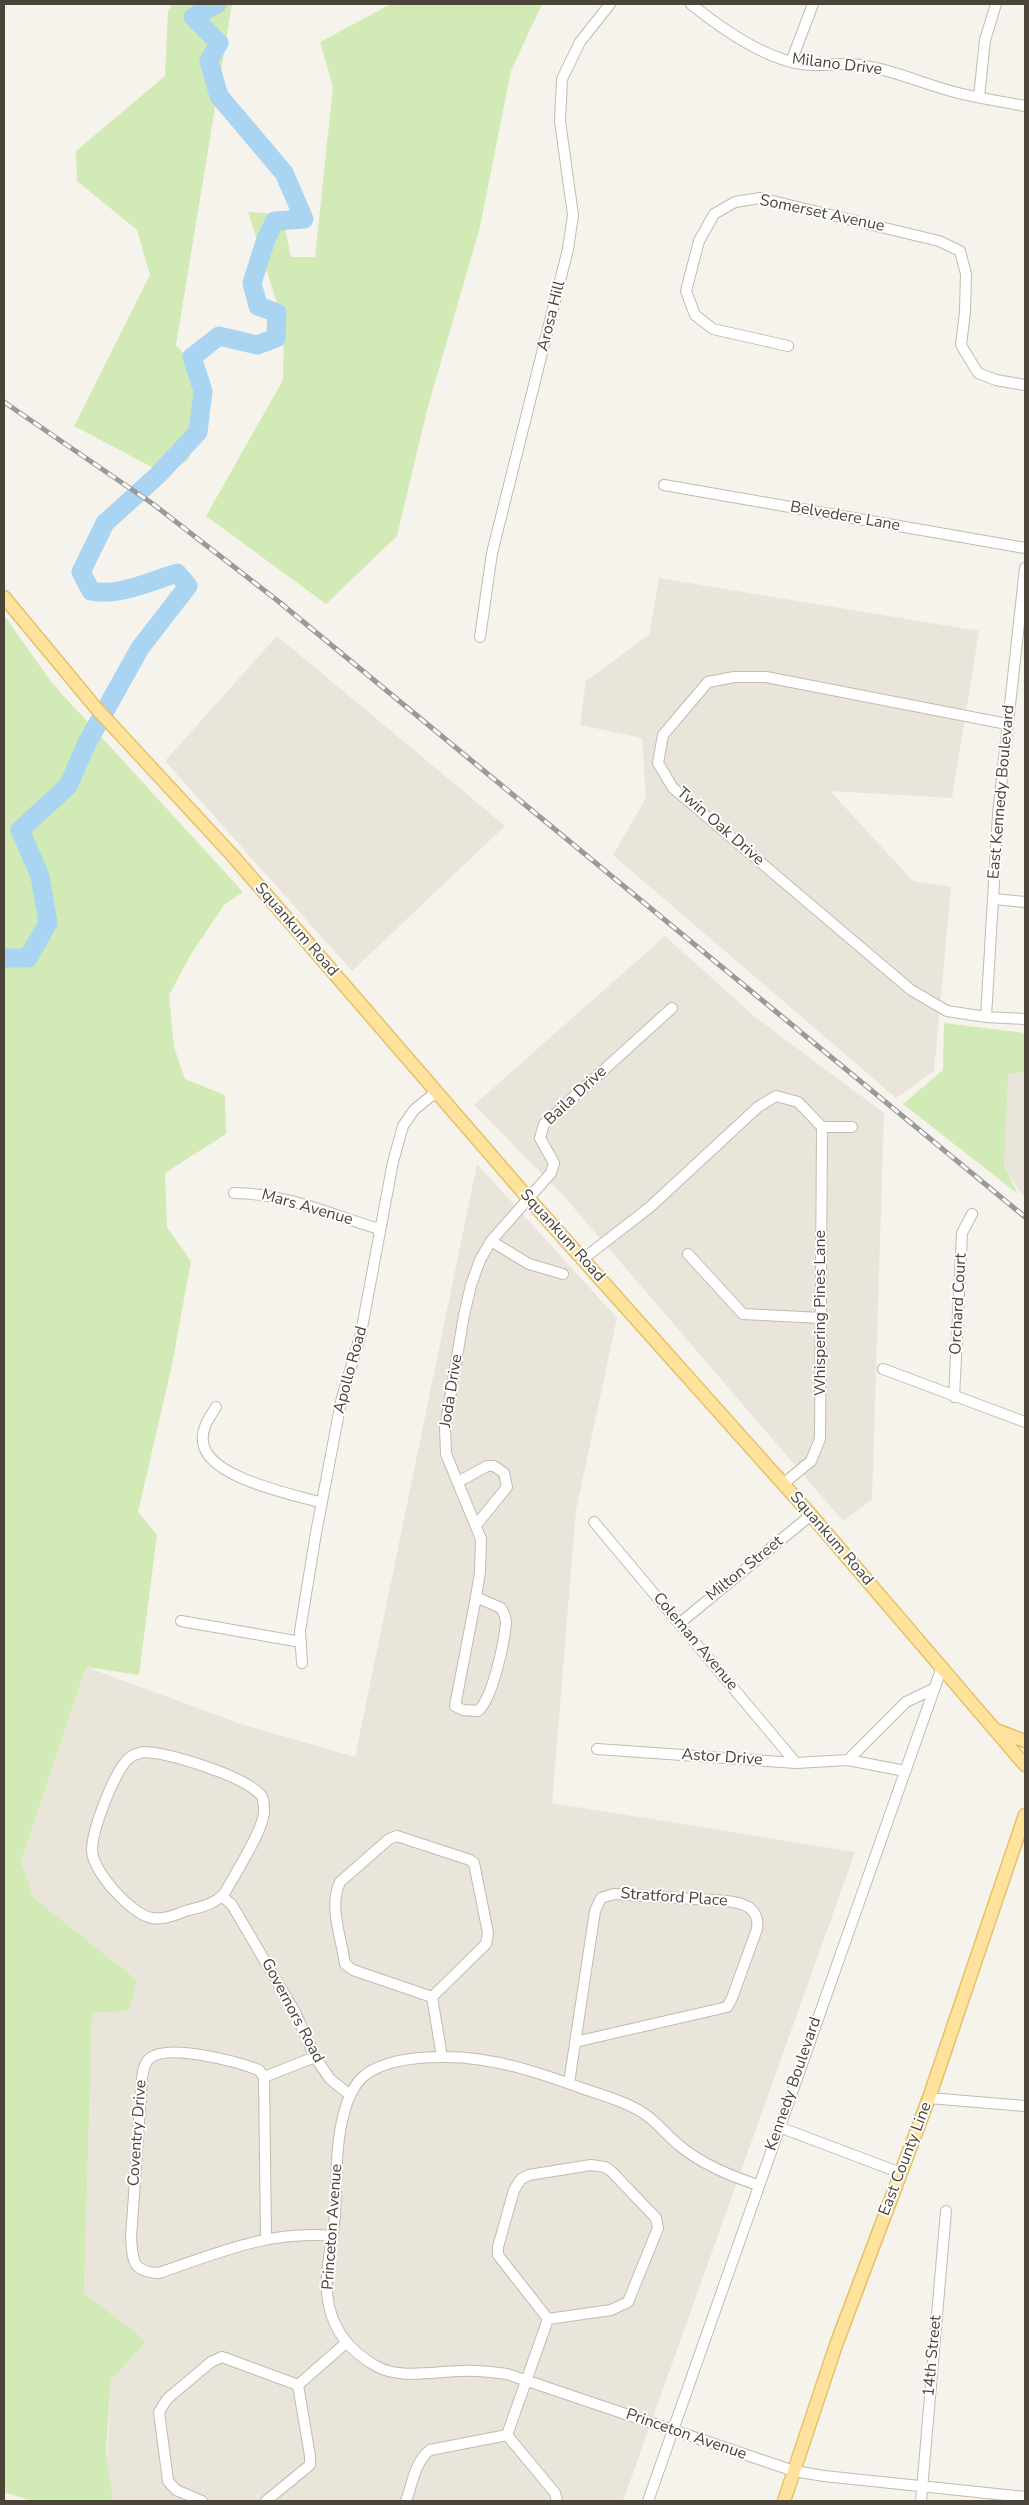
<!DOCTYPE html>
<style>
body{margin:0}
#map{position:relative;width:1029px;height:2505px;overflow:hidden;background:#f6f3ec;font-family:"Nunito Sans",sans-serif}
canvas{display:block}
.frame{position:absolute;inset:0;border:5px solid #4b4439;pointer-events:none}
</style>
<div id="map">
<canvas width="1029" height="2505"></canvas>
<div class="frame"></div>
</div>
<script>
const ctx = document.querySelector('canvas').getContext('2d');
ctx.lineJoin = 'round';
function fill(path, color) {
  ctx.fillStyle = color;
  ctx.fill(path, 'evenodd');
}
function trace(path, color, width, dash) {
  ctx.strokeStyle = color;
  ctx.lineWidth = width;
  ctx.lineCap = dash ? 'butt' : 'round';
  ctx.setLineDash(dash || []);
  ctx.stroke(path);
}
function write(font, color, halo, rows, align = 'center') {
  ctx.font = font + ' "Nunito Sans",sans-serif';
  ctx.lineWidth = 4;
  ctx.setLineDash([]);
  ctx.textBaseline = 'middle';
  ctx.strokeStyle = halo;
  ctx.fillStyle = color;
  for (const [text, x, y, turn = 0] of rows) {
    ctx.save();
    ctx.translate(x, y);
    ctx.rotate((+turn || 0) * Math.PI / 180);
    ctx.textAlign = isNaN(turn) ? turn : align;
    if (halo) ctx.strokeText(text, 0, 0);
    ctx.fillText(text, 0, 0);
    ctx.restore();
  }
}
fill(new Path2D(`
 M659 578 979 631 952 798 830 791 913 881 951 887 934 1071 896 1098 613 855 646 798 642 738 580 725 586 681 649 635Z
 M277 636 505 826 352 971 165 761Z
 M665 936 754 1016 884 1113 872 1500 843 1521 561 1193 474 1105Z
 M1025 1055V1198L997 1160 1002 1073Z
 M477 1164 617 1318 576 1510 552 1803 855 1852 623 2501H105L111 2380 145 2341 84 2293 92 2013 129 2011 137 1980 34 1898 21 1862 86 1667 241 1724 355 1757Z`), '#eae5da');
fill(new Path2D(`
 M173 4H232L176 345 200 371 189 459 167 475 74 426 150 275 137 230 77 181 76 151 165 76 168 11Z
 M391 4H542L511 71 480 227 427 410 397 536 326 604 206 516 283 380 284 325 248 212 282 214 291 257H315L333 87 320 42Z
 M4 615 52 683 243 892 224 905 191 954 169 995 174 1047 185 1079 225 1095 226 1134 165 1173 167 1227 191 1261 172 1365 138 1512 157 1535 139 1675 86 1667 21 1862 34 1898 137 1980 129 2011 92 2013 84 2293 146 2341 111 2380 106 2453 113 2501H32L4 2492Z
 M944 1023 1025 1033V1072L1008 1074 1004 1167 1018 1194 903 1104 943 1070Z`), '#d2eab5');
trace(new Path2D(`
 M4 958H28L48 923 40 876 20 830 68 786 87 743 140 648 188 586 177 573C152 581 117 597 91 591L81 572 105 523 158 475 198 432 203 391 192 357 219 336 257 345 276 338 277 313 258 306 252 283 266 239 275 221 304 219 284 173 219 96 209 61 219 43 193 17 217 4`), '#a9d4f2', 19);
const minor = new Path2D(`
 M691 4C722 29 769 63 811 65 833 66 847 61 871 67 898 72 924 84 951 91 975 98 1000 101 1025 106
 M791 62 813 4
 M979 97 985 40 996 4
 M788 346 713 329 695 315 686 291 699 241 714 214 735 202 760 198 939 241 960 251 966 274 965 312 961 345 978 373 996 380 1025 385
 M664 485 1025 548
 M480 637 492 553 568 249 573 215 560 121 562 79 580 42 610 4
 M1007 724 766 677H734L708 682 663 735 658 763 673 788 911 990 947 1011 986 1017 1025 1019
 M994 899 1025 902
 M986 1017 998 814 1025 568
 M234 1193C284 1193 332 1215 379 1229
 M491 1241 529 1264 563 1274
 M688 1254 743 1314 821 1318
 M583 1259 650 1207 758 1107 776 1096 798 1102 822 1127H852
 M883 1369 1025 1422
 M954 1397 962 1233 972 1214
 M216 1407C209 1418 201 1429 203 1442 207 1478 293 1494 322 1503
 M458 1482 487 1466H494L504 1473 507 1487 477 1524
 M783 1484 811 1461 820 1439 822 1127
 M594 1522 796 1763
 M476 1597 480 1572 481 1539 446 1454 445 1428 464 1315 471 1285 480 1260 491 1241 551 1173 554 1163 540 1138 544 1124 672 1008
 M476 1597 501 1608C504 1613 506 1617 506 1623 504 1643 493 1698 478 1711L463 1710 455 1706Z
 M181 1621 301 1642
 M680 1623 811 1515
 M302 1663 300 1631 316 1533 341 1402 361 1333 393 1162 403 1126 414 1110 436 1092
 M597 1749 796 1763 848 1760 905 1771
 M144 1752C170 1753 241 1775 260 1794 264 1798 264 1805 264 1811 264 1829 236 1872 227 1889 219 1904 200 1907 185 1911 176 1915 162 1920 152 1918 132 1915 93 1872 92 1851 92 1829 113 1776 127 1760 132 1755 137 1753 144 1752Z
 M848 1760 906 1702 933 1689
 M397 1836 470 1860 474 1863 488 1933 486 1944 432 1997 353 1970 345 1964 344 1958C340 1934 329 1905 340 1882L389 1839Z
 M223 1897 232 1905 295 2012 315 2057 330 2079 350 2095
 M432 1997 442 2057
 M264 2077 315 2057
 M569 2083 595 1911 601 1898 614 1894 727 1901C744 1903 760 1908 757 1929L732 1998 727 2007 575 2042
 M929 2098 1025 2106
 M779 2127 901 2173
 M591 2165 605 2167 611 2171 656 2218 658 2228 628 2302 611 2310 548 2319 498 2255V2247L514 2190 521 2179 529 2175Z
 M758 2185C730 2176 703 2165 680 2146 666 2135 656 2120 640 2111 624 2101 605 2096 587 2090 540 2073 492 2056 442 2057 418 2057 385 2060 365 2075 354 2084 347 2100 344 2113 335 2145 337 2181 335 2214 333 2244 322 2276 329 2306 335 2333 351 2352 376 2366 400 2380 437 2371 463 2371 478 2370 492 2372 507 2374L794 2471 824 2476 1025 2497
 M266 2239 264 2077 259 2070C238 2062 169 2043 150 2058 144 2063 143 2071 142 2078L131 2238C133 2261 132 2272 159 2273 217 2253 270 2230 332 2236
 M298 2385 346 2343
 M507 2435 548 2319
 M202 2501 176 2490 168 2481 159 2412 167 2399 211 2362 222 2357 298 2385 310 2456V2465L266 2501
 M406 2501C412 2485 415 2461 430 2450L507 2435 555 2493 557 2501
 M648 2501 942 1667
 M921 2501 946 2211`);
const major = new Path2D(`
 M4 597 96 708 232 855 528 1198 811 1515 1025 1765
 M996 1730 1025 1741
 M784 2501 836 2345 929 2098 1025 1815`);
trace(minor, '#c2bbae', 12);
trace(major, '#e6c16a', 15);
trace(minor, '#fff', 10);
trace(major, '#ffe39c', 12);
const rail = new Path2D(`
 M4 402 153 504 278 601 1025 1217`);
trace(rail, '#9a9a9a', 5);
trace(rail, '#fff', 3, [9]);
write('16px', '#4b4439', '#fff', [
 ["Milano Drive",837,65,7],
 ["Somerset Avenue",822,214,12],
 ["Arosa Hill",552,316,-76],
 ["Belvedere Lane",845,517,10],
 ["East Kennedy Boulevard",1002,792,-85],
 ["Twin Oak Drive",720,827,41],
 ["Squankum Road",296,930,49],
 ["Baila Drive",576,1096,-43],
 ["Mars Avenue",307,1208,16],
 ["Squankum Road",562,1236,48],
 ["Orchard Court",959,1304,-87],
 ["Whispering Pines Lane",821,1313,-90],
 ["Apollo Road",351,1370,-75],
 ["Joda Drive",452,1391,-81],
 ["Squankum Road",831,1539,49],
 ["Milton Street",745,1569,-39],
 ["Coleman Avenue",695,1642,50],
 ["Astor Drive",722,1758,4],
 ["Stratford Place",674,1898,4],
 ["Governors Road",292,2011,62],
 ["Kennedy Boulevard",794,2084,-71],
 ["Coventry Drive",138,2133,-86],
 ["East County Line",906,2159,-69],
 ["Princeton Avenue",333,2227,-86],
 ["14th Street",933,2356,-85],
 ["Princeton Avenue",686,2435,19]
]);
</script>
